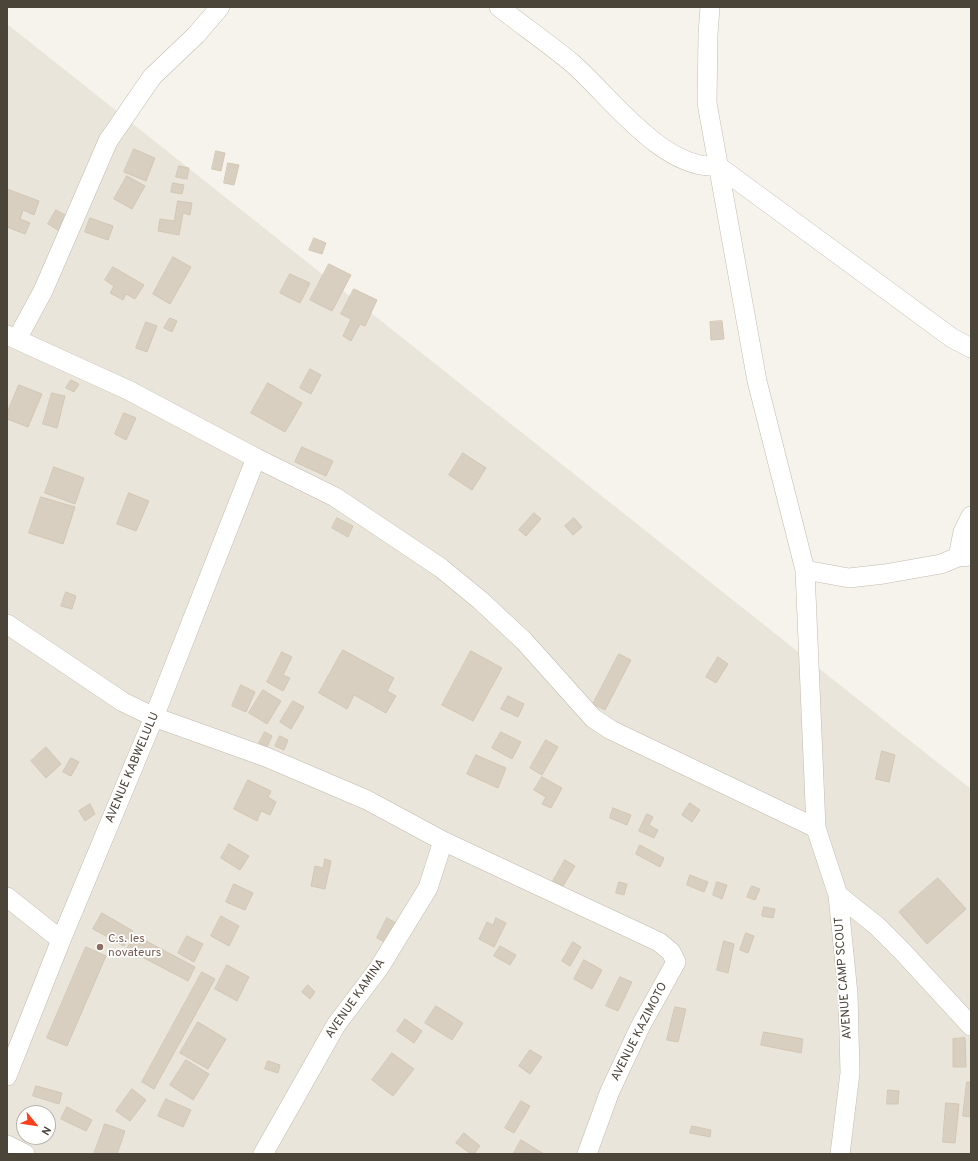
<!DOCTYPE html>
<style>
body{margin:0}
#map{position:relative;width:978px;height:1161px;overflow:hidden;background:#f6f3ec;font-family:Overpass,sans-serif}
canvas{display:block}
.frame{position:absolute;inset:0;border:8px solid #4b4439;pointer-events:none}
.north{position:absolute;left:16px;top:1105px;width:40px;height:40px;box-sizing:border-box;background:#fff;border:1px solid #b7b4b0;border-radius:50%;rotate:120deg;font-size:11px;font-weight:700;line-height:16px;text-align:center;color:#4b4439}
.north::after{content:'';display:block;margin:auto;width:14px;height:18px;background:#fc3f1d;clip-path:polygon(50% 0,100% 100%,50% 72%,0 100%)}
</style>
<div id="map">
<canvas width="978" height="1161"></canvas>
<div class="frame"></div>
<div class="north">N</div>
</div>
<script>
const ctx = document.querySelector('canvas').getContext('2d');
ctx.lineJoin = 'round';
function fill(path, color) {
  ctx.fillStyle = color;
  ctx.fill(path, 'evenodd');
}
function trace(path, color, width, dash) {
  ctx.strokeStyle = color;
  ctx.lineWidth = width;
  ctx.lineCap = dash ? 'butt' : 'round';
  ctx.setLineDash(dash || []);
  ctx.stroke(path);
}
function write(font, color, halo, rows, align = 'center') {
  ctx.font = font + ' Overpass,sans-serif';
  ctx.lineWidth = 3.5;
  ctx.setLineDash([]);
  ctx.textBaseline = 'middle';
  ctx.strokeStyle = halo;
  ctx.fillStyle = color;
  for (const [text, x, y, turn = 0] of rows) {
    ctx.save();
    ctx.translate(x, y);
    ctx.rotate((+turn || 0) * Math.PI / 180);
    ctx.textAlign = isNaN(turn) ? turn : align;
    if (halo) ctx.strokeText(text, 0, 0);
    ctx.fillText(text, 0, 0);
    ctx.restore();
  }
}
fill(new Path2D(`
 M7 24 971 789V1154H7ZM24 1113H48V1137H24Z`), '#eae5da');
const building = new Path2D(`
 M134 149 155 158 146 181 124 172Z
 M216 151 225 153 221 171 212 169Z
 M228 163 239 165 234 185 224 183Z
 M179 166 189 168 187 179 176 177Z
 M127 176 145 186 132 209 114 199Z
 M173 183 184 185 182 194 171 192Z
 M7 189 39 201 34 215 23 210 20 219 30 223 25 234 7 227Z
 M178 201 192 203 190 215 183 213 179 235 158 231 160 219 174 221Z
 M56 210 69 217 61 232 48 224Z
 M90 218 113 226 108 240 85 232Z
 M314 238 326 243 322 254 309 250Z
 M173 257 191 267 170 304 153 294Z
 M329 264 351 275 332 311 310 300Z
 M113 267 144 285 135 299 126 294 123 300 110 293 114 286 105 280Z
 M290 274 310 283 300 303 280 293Z
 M354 289 377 300 365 326 360 324 351 341 343 336 351 319 341 314Z
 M170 318 177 321 172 332 164 328Z
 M722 321 724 339 711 340 710 322Z
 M146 322 157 326 147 352 136 348Z
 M310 369 321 375 311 394 300 388Z
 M71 380 79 384 74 392 66 388Z
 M268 383 302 403 285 432 251 413Z
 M19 385 42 394 28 427 7 419V413Z
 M52 393 65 396 57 428 43 424Z
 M124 413 136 418 126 440 115 434Z
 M302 447 333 461 326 476 295 462Z
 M463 453 486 468 472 490 449 475Z
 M54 467 84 478 75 504 45 493Z
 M129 493 149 501 136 531 117 524Z
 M41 497 75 507 63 544 29 533Z
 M534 513 541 519 526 536 519 530Z
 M337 518 353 526 348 537 332 528Z
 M574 518 582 527 573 535 565 526Z
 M66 592 76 596 72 609 61 606Z
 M343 650 394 678 387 691 396 696 386 713 354 695 347 709 319 693Z
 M471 651 502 668 473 721 442 705Z
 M282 652 292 657 283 675 290 678 283 691 267 682Z
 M619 654 631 660 605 710 593 704Z
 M718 657 728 664 716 683 706 677Z
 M241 685 255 692 246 712 232 706Z
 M263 690 281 701 267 724 249 713Z
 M508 696 524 704 518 717 501 709Z
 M293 701 304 707 291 729 280 722Z
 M265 732 272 736 267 747 259 743Z
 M501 732 521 742 512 759 492 748Z
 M280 736 288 740 284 750 275 746Z
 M546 740 558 747 542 775 530 768Z
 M46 747 61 764 46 778 31 761Z
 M882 751 895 755 889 782 876 779Z
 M476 755 506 768 498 788 467 774Z
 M71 758 79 762 71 776 63 772Z
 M542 777 562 788 551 808 542 804 546 797 534 790Z
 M248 780 271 791 268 797 276 802 270 815 261 811 257 821 234 809Z
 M690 803 700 810 692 822 682 815Z
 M90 804 95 814 85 821 79 811Z
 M613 808 631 815 627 825 610 818Z
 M647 814 653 817 649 825 658 830 654 838 639 831Z
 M229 844 249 856 240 870 221 858Z
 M640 845 664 858 660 867 636 854Z
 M325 859 331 861 325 889 311 886 315 866 323 868Z
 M565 860 575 866 563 886 553 881Z
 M690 875 708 882 704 892 687 885Z
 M938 878 966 909 927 944 899 912Z
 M619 882 627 884 624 895 616 893Z
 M717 882 727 885 722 899 713 895Z
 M234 884 253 893 245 910 226 902Z
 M752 886 760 889 755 900 747 897Z
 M764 907 775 909 773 918 762 916Z
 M102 913 133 931 124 946 93 929Z
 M221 916 239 926 229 946 211 936Z
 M387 918 398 924 388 944 377 938Z
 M496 918 506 923 494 947 479 939 487 922 493 925Z
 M746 933 754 936 748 953 740 950Z
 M135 935 195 967 188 981 127 949Z
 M187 936 203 944 194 962 178 953Z
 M724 941 734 944 728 973 717 970Z
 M573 942 581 947 570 966 562 961Z
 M500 946 516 955 510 965 494 956Z
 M86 947 106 956 67 1046 47 1038Z
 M584 960 602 970 592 989 574 979Z
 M227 965 249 977 237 1001 215 989Z
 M202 972 215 979 154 1089 142 1082Z
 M620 977 632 982 618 1011 606 1006Z
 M308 985 315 992 310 999 302 992Z
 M436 1006 463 1023 452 1040 425 1023Z
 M675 1007 686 1009 678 1042 667 1040Z
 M405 1019 422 1031 414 1043 397 1031Z
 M198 1022 226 1039 208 1069 180 1053Z
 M764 1032 803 1039 801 1053 761 1045Z
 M965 1038 966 1067H953V1039Z
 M530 1050 542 1057 530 1074 519 1066Z
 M392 1053 414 1069 393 1096 372 1080Z
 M186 1060 209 1074 193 1100 170 1085Z
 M268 1061 280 1065 278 1073 265 1069Z
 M967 1082H971V1117L963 1116Z
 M36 1086 62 1093 59 1104 33 1096Z
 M132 1089 146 1100 130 1121 116 1111Z
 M888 1090 899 1091 898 1104H887Z
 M166 1099 191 1110 183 1127 158 1116Z
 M521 1101 530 1106 514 1133 505 1128Z
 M946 1103 959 1104 955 1143 943 1142Z
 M67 1107 92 1120 86 1131 61 1119Z
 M105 1124 125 1131 117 1154H94Z
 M692 1126 711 1130 710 1137 690 1133Z
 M464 1133 480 1146 474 1154H471L456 1143Z
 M521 1140 544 1154 514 1153Z`);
fill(building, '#d8cfc1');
trace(building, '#d3c7b4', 1);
const minor = new Path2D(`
 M499 7C523 26 548 43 572 63 610 96 663 171 718 166L952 338 971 348
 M710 7 708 34 707 103 757 381 805 570 816 828 838 895 848 994 850 1073 840 1154
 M7 335 128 390 256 458 335 497 441 568 480 600 524 641 593 718 611 730 816 828
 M17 339 43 291 108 141 152 77 196 35 220 7
 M958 557 963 532 971 516
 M805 570 849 578 884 574 941 564 958 557 971 556
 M7 624 123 702 154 717 266 757 367 800 443 841 659 942 671 952 676 962 640 1027 610 1091 587 1154
 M838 895 877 926 902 951 971 1026
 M7 897 61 940
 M7 1076 61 940 154 717 256 458
 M7 1145 25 1154
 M263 1154 336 1025 379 968 428 888 443 841`);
trace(minor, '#c2bbae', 20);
trace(minor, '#fff', 19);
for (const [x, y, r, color] of [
 [100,947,4,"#8d6e63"]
]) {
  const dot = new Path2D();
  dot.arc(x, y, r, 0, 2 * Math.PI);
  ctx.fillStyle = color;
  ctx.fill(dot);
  trace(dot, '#fff', 1.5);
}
write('12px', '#4b4439', '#fff', [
 ["AVENUE KABWELULU",133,768,-67],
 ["AVENUE CAMP SCOUT",844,978,-94],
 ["AVENUE KAMINA",356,999,-55],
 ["AVENUE KAZIMOTO",640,1032,-63]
]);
write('12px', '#785e54', '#fff', [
 ["C.s. les",108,940],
 ["novateurs",108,954]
], 'left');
</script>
